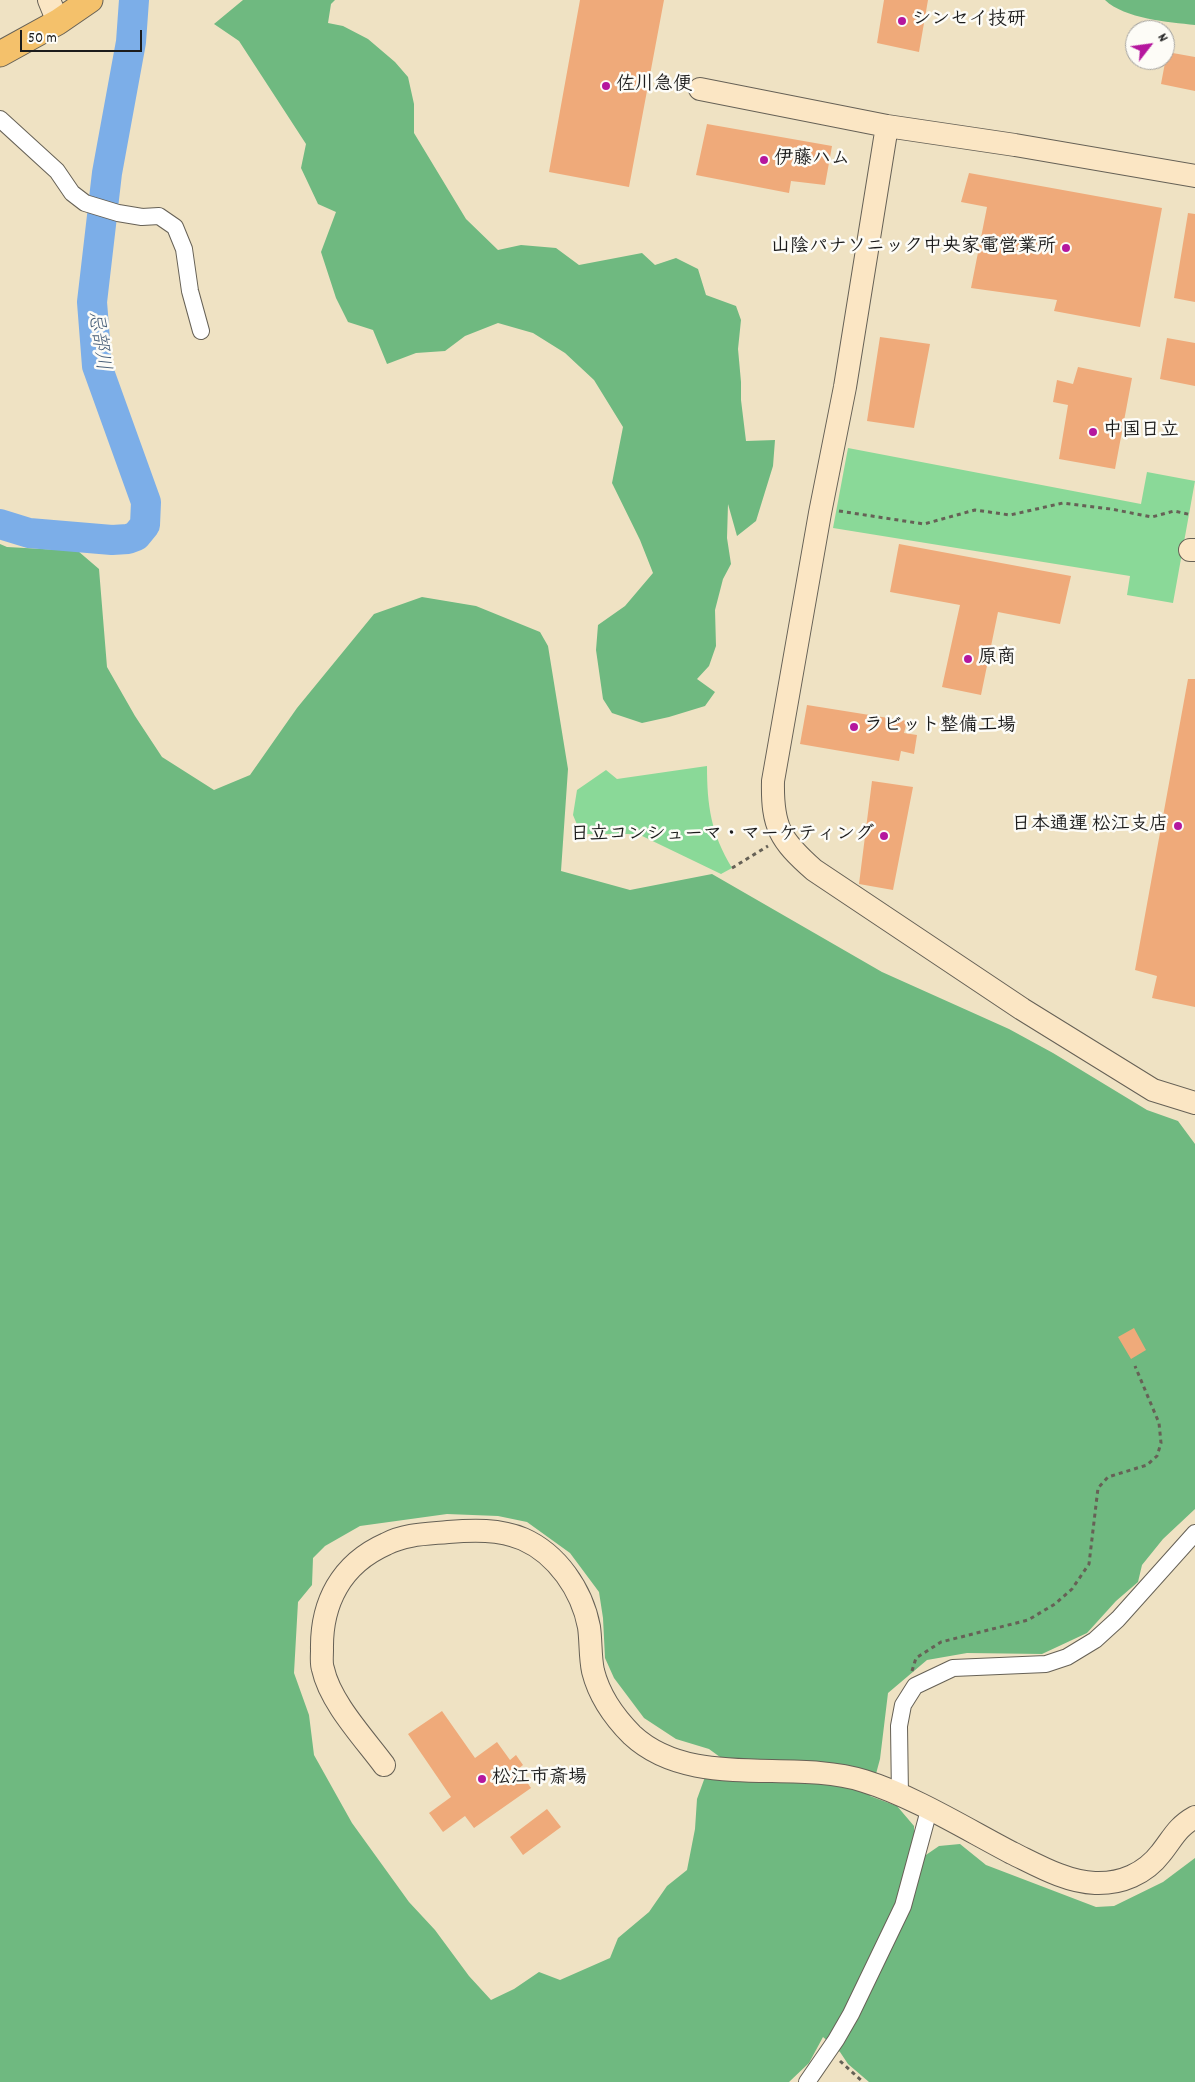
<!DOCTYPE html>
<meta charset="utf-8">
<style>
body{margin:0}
#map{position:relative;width:1195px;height:2082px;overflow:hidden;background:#efe2c3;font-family:Dekko,sans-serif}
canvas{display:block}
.north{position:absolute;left:1125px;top:20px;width:50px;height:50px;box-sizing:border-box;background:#fdfcf7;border:1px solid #a3a29f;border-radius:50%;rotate:60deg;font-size:14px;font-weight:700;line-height:20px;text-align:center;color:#1c1c1c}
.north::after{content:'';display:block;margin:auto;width:18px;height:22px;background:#b5179e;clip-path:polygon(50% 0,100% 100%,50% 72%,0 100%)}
.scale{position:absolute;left:20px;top:30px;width:122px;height:22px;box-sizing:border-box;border:2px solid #1c1c1c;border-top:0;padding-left:6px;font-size:15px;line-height:18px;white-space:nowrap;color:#1c1c1c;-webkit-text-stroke:4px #fdfcf7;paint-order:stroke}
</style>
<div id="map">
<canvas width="1195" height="2082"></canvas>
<div class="north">N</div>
<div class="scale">50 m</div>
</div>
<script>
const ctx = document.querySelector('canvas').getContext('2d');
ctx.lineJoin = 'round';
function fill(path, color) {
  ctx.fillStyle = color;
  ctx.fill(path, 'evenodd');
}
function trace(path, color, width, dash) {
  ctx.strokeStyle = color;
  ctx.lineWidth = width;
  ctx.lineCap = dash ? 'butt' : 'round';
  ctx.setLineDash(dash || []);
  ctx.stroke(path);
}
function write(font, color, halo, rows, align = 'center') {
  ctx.font = font + ' Dekko,"Klee One",sans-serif';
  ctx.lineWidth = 5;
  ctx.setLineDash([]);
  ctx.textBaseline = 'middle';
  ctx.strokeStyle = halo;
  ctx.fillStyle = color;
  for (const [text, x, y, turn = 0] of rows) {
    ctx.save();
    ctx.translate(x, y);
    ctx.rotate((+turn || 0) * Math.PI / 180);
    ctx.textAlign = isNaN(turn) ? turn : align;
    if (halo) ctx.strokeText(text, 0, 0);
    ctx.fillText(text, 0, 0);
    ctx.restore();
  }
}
fill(new Path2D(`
 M848 448 1141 504 1147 472 1195 481 1173 603 1127 595 1130 576 833 528Z
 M707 766C707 806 711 833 732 868L721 874 638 834H581L573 815 577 790 606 770 617 779Z`), '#8ad998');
fill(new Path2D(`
 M243 0H335L331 4 328 23 343 26 368 39 395 62 408 77 414 104V133L466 219 498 250 521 245 556 248 579 265 642 253 655 265 676 258 698 269 706 295 736 306 741 320 738 349 741 382V400L746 441 775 440 773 466 756 521 737 536 728 504 727 538 731 564 723 579 715 610 716 646 709 666 697 679 715 692 705 706 669 717 642 723 612 713 603 699 596 650 598 625 625 606 653 573 640 540 612 483 623 427 594 380 565 353 533 333 498 323 465 336 445 351 416 353 387 364 373 330 348 322 336 298 321 252 336 212 318 204 301 168 306 144 239 41 214 24Z
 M1105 0H1195V25C1168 22 1125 19 1105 0Z
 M0 544 7 547 78 551 99 569 107 667 135 716 162 757 214 790 250 775 297 708 374 614 422 597 476 606 540 632 548 646 568 769 561 871 630 890 712 874 882 972 1009 1029 1053 1053 1147 1110 1178 1121 1195 1144V1509L1163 1539 1142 1565 1138 1582 1116 1601 1087 1633 1042 1654 967 1653 927 1660 888 1693 880 1759 870 1796 897 1806 914 1826V1853L923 1857 939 1846 960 1844 986 1865 1096 1907 1114 1906 1163 1882 1195 1858V2082H869L848 2064 840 2052 823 2037 809 2063 789 2082H0ZM447 1514 498 1516 527 1522 570 1553 599 1592 603 1618 605 1658 614 1678 644 1718 676 1739 709 1749 720 1757 716 1772 705 1777 697 1799 695 1829 687 1870 667 1886 649 1912 618 1938 610 1958 560 1980 539 1972 514 1989 491 2000 469 1976 435 1930 409 1902 352 1823 314 1755 309 1715 294 1673 298 1602 312 1585 313 1558 325 1546 360 1526Z`), '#6fb980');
trace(new Path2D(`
 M0 524 29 533 112 540 128 539 136 536 145 525 146 502 97 366 92 302 107 173 131 42 134 0`), '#7caee8', 30);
fill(new Path2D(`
 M580 0H664L629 187 549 172Z
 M884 0H928L919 52 877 43Z
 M1167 52 1195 57V91L1161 84Z
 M707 124 832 146 825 185 791 181 789 193 696 175Z
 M969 173 1162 208 1140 327 1054 311 1057 300 971 288 987 207 961 202Z
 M1188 213 1195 214V302L1174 298Z
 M880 337 930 344 914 428 867 421Z
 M1167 338 1195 343V386L1160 379Z
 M1078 367 1132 378 1115 469 1059 459 1068 405 1053 402 1057 380 1073 384Z
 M899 544 1071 576 1060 624 998 612 981 695 942 687 960 605 890 592Z
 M1188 679H1195V1007L1152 998 1157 976 1135 970Z
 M807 705 907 721 904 733 917 735 914 754 901 751 899 761 800 744Z
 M872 781 913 787 893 890 859 884Z
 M1134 1328 1146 1350 1131 1359 1118 1337Z
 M442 1711 475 1758 497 1742 510 1760 516 1755 523 1765 518 1769 531 1788 474 1828 465 1816 443 1832 429 1813 451 1797 408 1734Z
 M547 1809 561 1827 523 1855 510 1837Z`), '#efaa7a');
const street = new Path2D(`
 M0 119 57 171 72 193 85 203 118 213 142 217 159 216 175 227 184 249 190 291 201 331
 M900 1796 899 1726 903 1705 915 1686 953 1668 1046 1664 1067 1657 1095 1640 1118 1619 1195 1533
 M807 2082 836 2040 851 2014 903 1906 929 1810`);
const secondary = new Path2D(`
 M49 0 58 22
 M700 89 887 126 1015 145 1195 176
 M887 126 845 387 820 513 773 781C772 827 780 840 814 870L1022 1009 1153 1090 1195 1103
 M1190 550H1195
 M384 1765C364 1738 330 1702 323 1669 321 1664 322 1656 322 1650 321 1603 341 1564 386 1544 405 1534 427 1534 448 1532 473 1530 499 1529 523 1539 557 1554 582 1590 589 1627 591 1641 590 1657 593 1671 599 1695 615 1718 632 1735 692 1791 792 1758 864 1781 913 1796 966 1829 1012 1853 1037 1865 1066 1882 1095 1883 1121 1884 1145 1874 1161 1853 1173 1838 1177 1827 1195 1817`);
const primary = new Path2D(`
 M0 54 58 22 90 0`);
trace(street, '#666156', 18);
trace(secondary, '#666156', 24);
trace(primary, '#666156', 27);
trace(new Path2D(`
 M839 511 924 524 975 510 1010 515 1063 503 1111 509 1152 517 1174 511 1192 515
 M732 868 768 846
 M912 1671 916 1658 941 1642 1028 1620 1055 1604 1072 1589 1089 1564 1098 1488 1108 1477 1147 1465 1157 1456 1161 1443 1159 1423 1135 1366
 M840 2061 863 2082`), '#666156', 3, [4, 4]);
trace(street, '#fff', 16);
trace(secondary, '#fbe6c4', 22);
trace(primary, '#f4c16b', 25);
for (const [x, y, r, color] of [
 [902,21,5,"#b5179e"],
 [606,86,5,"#b5179e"],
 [764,160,5,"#b5179e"],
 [1066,248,5,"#b5179e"],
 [1093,432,5,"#b5179e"],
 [968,659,5,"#b5179e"],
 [854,727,5,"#b5179e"],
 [1178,826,5,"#b5179e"],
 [884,836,5,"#b5179e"],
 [482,1779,5,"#b5179e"]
]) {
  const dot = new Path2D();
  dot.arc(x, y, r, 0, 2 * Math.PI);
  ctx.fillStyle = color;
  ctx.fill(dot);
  trace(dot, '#fdfcf7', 2);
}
write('bold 19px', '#1c1c1c', '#fdfcf7', [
 ["シンセイ技研",912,21],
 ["佐川急便",616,86],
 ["伊藤ハム",774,160],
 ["山陰パナソニック中央家電営業所",1056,248,"right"],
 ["中国日立",1103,432],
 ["原商",978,659],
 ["ラビット整備工場",864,727],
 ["日本通運 松江支店",1168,826,"right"],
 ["日立コンシューマ・マーケティング",874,836,"right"],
 ["松江市斎場",492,1779]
], 'left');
write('italic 20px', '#475e78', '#fdfcf7', [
 ["忌部川",97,341,82]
]);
</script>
